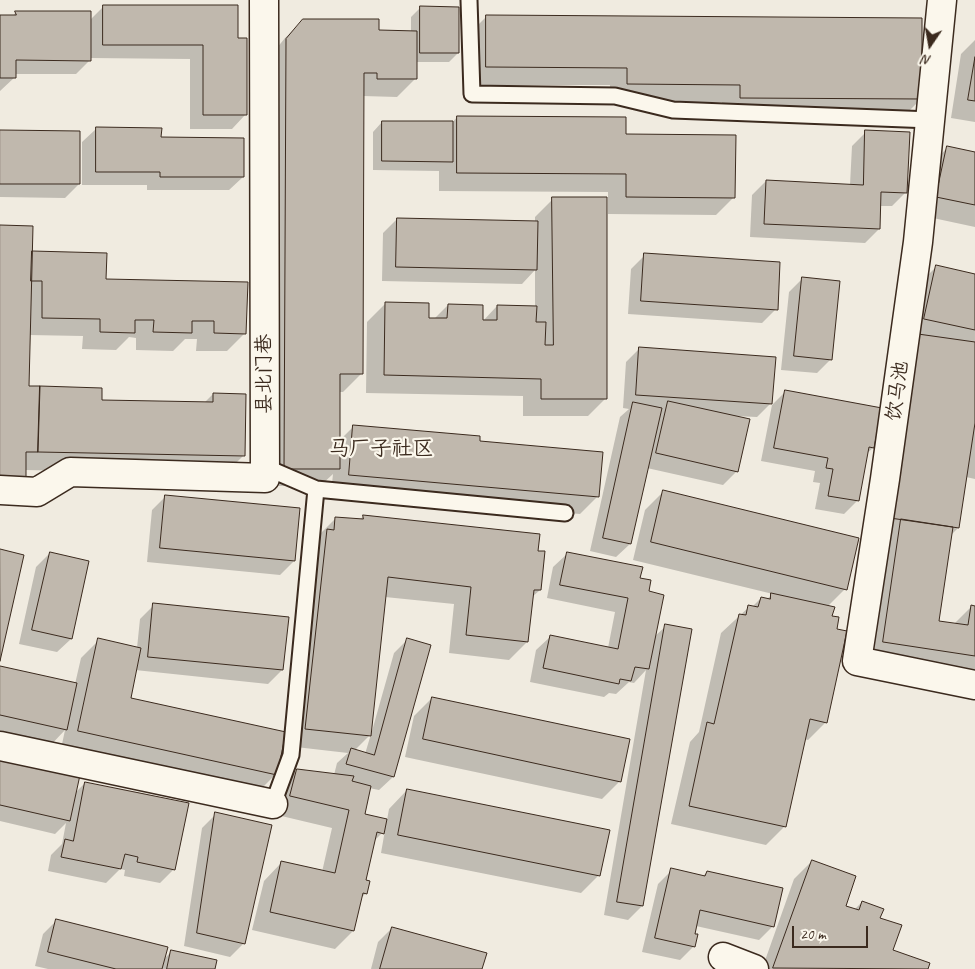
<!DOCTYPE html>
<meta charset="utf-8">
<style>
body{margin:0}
#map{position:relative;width:975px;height:969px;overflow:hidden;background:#f0ebe0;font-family:Caveat,sans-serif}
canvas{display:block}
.north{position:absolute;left:905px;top:20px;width:50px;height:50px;-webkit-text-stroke:4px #fbf7ec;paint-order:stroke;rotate:192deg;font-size:14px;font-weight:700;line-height:20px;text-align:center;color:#3b2a1e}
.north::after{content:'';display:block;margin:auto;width:18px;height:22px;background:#3b2a1e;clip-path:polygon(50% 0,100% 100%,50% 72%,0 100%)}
.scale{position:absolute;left:792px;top:926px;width:76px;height:22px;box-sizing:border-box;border:2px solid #3b2a1e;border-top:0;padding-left:6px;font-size:15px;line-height:18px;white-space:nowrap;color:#3b2a1e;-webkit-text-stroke:4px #fbf7ec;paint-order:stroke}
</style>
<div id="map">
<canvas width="975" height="969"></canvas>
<div class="north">N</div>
<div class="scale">20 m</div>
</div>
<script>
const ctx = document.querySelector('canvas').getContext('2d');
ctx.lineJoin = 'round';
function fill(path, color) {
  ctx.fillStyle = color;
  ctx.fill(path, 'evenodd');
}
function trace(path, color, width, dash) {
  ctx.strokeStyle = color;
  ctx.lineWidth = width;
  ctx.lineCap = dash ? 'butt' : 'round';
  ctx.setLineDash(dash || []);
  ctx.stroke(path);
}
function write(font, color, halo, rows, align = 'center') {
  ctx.font = font + ' Caveat,"LXGW WenKai TC",sans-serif';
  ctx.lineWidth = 4.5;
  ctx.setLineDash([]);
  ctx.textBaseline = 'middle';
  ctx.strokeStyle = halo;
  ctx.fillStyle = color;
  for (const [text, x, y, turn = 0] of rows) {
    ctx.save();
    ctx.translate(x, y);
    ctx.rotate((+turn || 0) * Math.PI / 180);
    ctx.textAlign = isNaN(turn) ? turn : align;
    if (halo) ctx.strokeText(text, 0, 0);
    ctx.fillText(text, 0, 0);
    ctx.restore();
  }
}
fill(new Path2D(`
 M104 6 237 39 245 115 232 129H190V59L90 58V60L76 74H15V77L0 91V17H12L16 12 90 20Z
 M421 7 458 53 449 62H416L415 79 397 97 363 96 361 374 343 392H339V441L354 426 478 443 598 496 580 514 331 493 333 474 320 486H266L268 59 285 38 304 20 378 32H411V17Z
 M486 17 921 99 903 117 722 116V102H609L610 85H468V35Z
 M975 40V122L951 118 961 54Z
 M457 117 625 135 734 197 716 215 608 214V192L439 191V171L373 170V132L382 122 452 123Z
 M96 129 243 177 229 190H147V185H82V142Z
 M0 131 79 184 65 198 0 197Z
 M866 132 905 193 892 206H880L879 229 865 243 750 237 752 195 766 181 850 185 852 146Z
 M948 147 975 153V227L919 215 930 166Z
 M553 199 606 398 588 416H523V396L366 393 367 322 385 304 427 319H434L448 305 482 322 497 306 535 307V270L522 284 382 281 383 233 397 219 535 222V217Z
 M0 226 31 252 105 280 246 283 245 333 227 351H196L197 339H185L173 351 136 350V338L129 337 116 350 82 349 83 336 29 335 28 387 101 401 204 403 213 394 243 456 225 474 25 470Z
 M645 255 776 309 762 323 628 314 631 269Z
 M936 267 975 275V479L966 477 958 528 951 535 937 622 954 624 972 606 975 607V676L865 660 918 285Z
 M803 278 831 359 817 373 781 370 789 292Z
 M640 348 771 403 757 417 734 416 737 471 723 485 647 468 630 544 616 557 590 551 620 417 629 409 623 408 626 362Z
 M786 391 873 448 866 454 857 501 844 514 815 509 820 483 813 482 815 471 761 461 772 405Z
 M663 492 845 589 827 607 831 617 826 722 808 740 804 739 784 827 766 845 671 824 690 742 699 732 721 633 749 607H752L761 598 767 599 773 594 633 560 645 510Z
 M166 496 294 561 280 575 147 562 152 510Z
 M364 516 536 552 540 590 531 598 527 642 509 660 449 653 454 604 385 597 370 731H372L394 653 408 639 393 777 379 790 369 788 363 815 387 820 389 809 407 790 599 875 581 893 381 853 385 830 373 842 364 881 366 893 360 899 353 931 335 949 252 930 264 881 282 862 322 872 332 828 273 814 279 788 297 770 334 775 337 763 348 753 287 746 318 536 336 518 359 520ZM371 734 365 754 355 750Z
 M50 553 71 639 57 652 19 644 36 567Z
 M567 554 639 579 647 592 654 637 666 626 642 906 628 920 604 915 646 670 634 683 629 682 616 694 609 693 604 697 530 682 536 650 550 637 608 648 615 612 547 598 553 567Z
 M154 605 282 670 268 684 135 670 129 699 276 774 258 792 61 749 65 730 48 748 0 737V667L75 684 81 658 99 640 137 648 140 619Z
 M432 698 620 781 602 799 405 757 414 716Z
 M0 759 75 793 85 783 174 869 160 883 124 876 125 870 120 869 106 883 48 871 51 855 62 844 66 823 55 834 0 821Z
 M216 814 244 943 230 957 184 946 202 828Z
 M812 861 845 906 854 910 862 902 879 918 892 951 928 964 926 969H762L794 879Z
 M672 870 702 877 707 872 773 926 759 940 696 926 694 946 680 960 642 952 658 884Z
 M57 920 163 960 172 951 214 969H48L35 966 43 934Z
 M392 928 481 969H371L378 942Z`), '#0003');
const building = new Path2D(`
 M103 5H238V38H247V115H203V45H103Z
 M420 6 459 7V53H420Z
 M15 11H91V61L16 60V78H0V15H16Z
 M486 15 922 18V99L740 98V85L627 84V68L486 67Z
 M303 19H379V30L417 31V79H377V73H364L363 374H340V469H284L286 39Z
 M975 57V101L968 100Z
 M457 116 626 117V134L736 135 735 198 626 197V174L457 173Z
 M382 121H453V162L382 161Z
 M96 127 162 128 161 137 244 138V177H160V172H96Z
 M0 130 80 131V184H0Z
 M865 130 910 132 907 193 881 192 880 229 764 224 766 180 863 185Z
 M947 146 975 152V205L936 197Z
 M552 197H607V399H541V379L384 375 385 302 429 303V318H447L448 304 483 305V320H497V305L537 306 536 322H546L545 345H553Z
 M397 218 538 221 537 270 396 267Z
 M0 225 33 226 29 386H40L38 452H26V480L0 479Z
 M32 251 107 253 106 279 248 282 246 334 214 333V321H192V333L153 332 154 320H135V333L100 332V319L42 318V281H31Z
 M644 253 780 262 778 310 641 301Z
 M936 265 975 274V330L924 319Z
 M802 277 840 281 832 360 794 356Z
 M918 334 975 342V423L959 528 890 518Z
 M639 347 776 357 772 404 636 395Z
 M40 386 102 388V400L213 402V393L246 394 245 456 38 452Z
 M785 390 882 408 874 448 869 447 859 501 828 496 833 469 826 468 828 458 774 448Z
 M668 401 750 419 738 472 656 453Z
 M633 402 662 408 631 544 603 538Z
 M353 425 480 436V441L603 452 599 497 349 475Z
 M663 490 859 538 847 590 651 542Z
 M165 495 300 508 295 561 160 548Z
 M363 515 540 534 538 551H545L541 590H534L528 642 466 635 471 587 388 577 371 736 305 729 327 529 334 530 335 517 363 519Z
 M901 519 953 527 939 621 968 625 971 605 975 606V656L883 642Z
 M0 549 24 555 0 661Z
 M50 552 89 561 72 639 32 630Z
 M567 552 643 567 640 578 651 580 649 591 664 595 649 669 635 667 631 681 620 679 619 684 543 668 550 635 618 649 628 598 560 585Z
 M771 593 835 607 832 616 839 617 837 629 847 631 827 723 810 719 786 827 689 806 707 722 714 724 739 614 746 615 748 605 758 607 761 597 770 599Z
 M153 603 289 617 283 670 148 657Z
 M665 624 692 629 643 906 617 902Z
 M98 638 141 648 131 698 286 732 277 775 78 731Z
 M407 638 431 645 394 777 346 764 351 748 374 755Z
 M0 666 77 683 67 730 0 715Z
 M432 697 630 739 621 782 423 739Z
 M0 757 80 775 70 821 0 805Z
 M297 769 354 776 352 781 371 786 365 814 387 819 384 834 377 832 366 880 370 881 367 894 363 893 354 931 270 912 281 861 335 873 349 810 290 796Z
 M85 782 189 803 175 870 137 862 138 857 125 854 121 869 61 857 65 839 73 841Z
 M407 789 610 830 600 876 398 835Z
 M215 812 272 825 245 944 197 933Z
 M812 860 856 876 846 906 859 910 862 901 884 909 880 918 902 925 893 950 930 963 928 969 773 968Z
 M671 868 705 876 707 871 783 888 774 927 700 910 695 934H698L695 947 655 938Z
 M56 919 168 947 162 969H116L48 952Z
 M392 927 487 953 482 969H380Z
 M171 950 217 960 215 969H167Z`);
fill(building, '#c0b8ad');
trace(building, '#3b2a1e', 1);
const service = new Path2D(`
 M469 0 472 94 615 96 673 110 931 120
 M265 467 316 489 291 755 273 804
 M316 489 565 513`);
const minor = new Path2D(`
 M942 0 918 242 885 479 857 661 975 685
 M0 490 37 492 70 472 265 478 264 0
 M0 746 273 804
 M723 957 754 969`);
trace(service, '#3b2a1e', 19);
trace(minor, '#3b2a1e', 31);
trace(service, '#fbf7ec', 15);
trace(minor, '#fbf7ec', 28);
write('20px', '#3b2a1e', '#fbf7ec', [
 ["县北门巷",265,374,-90],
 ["饮马池",898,391,-82]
]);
write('21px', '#3b2a1e', '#fbf7ec', [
 ["马厂子社区",381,449]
]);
</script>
